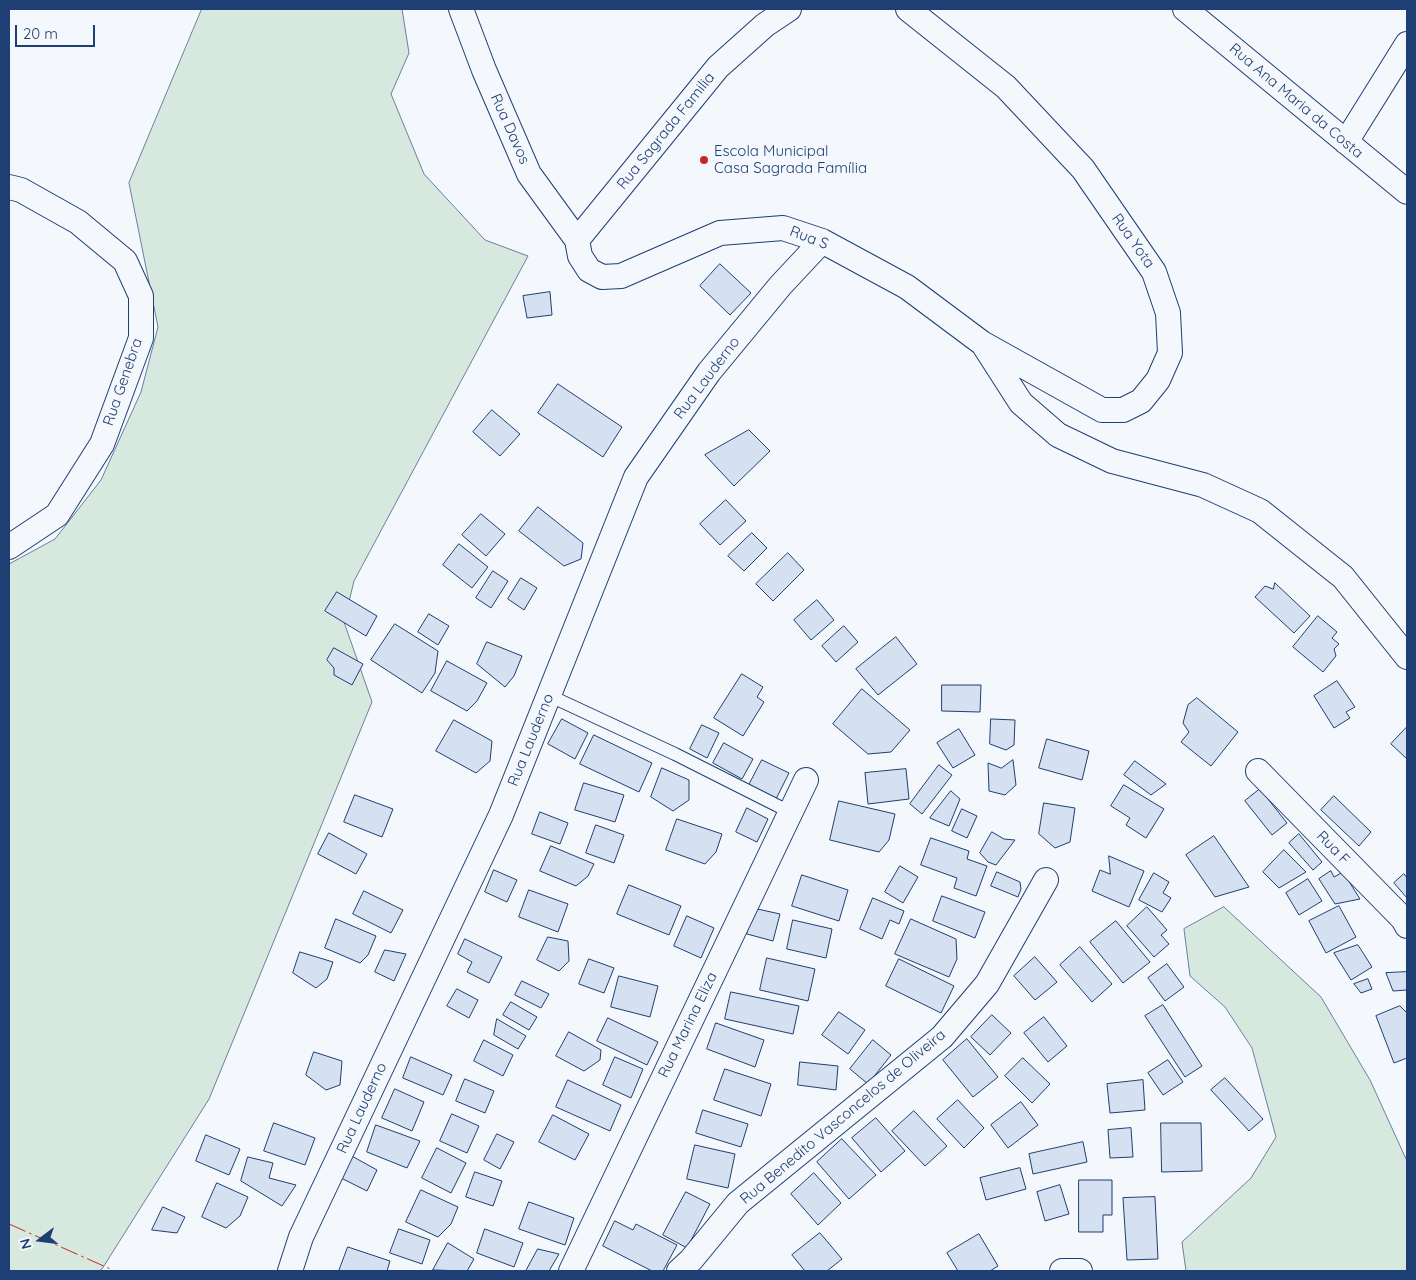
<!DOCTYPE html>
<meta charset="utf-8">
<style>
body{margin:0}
#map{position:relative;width:1416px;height:1280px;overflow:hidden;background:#f4f7fb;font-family:Quicksand,sans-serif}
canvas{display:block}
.frame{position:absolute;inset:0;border:10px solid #1d3f73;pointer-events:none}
.north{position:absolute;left:15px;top:1215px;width:50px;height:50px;-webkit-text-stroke:4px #f4f7fb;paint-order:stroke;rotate:255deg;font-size:14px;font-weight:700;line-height:20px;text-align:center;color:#1d3f73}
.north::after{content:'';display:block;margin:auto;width:18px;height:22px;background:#1d3f73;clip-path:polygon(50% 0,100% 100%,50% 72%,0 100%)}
.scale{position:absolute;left:15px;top:25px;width:80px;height:22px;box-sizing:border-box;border:2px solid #1d3f73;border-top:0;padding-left:6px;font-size:15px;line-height:18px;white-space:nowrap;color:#1d3f73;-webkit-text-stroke:4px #f4f7fb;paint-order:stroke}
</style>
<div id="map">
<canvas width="1416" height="1280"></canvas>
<div class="frame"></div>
<div class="north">N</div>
<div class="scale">20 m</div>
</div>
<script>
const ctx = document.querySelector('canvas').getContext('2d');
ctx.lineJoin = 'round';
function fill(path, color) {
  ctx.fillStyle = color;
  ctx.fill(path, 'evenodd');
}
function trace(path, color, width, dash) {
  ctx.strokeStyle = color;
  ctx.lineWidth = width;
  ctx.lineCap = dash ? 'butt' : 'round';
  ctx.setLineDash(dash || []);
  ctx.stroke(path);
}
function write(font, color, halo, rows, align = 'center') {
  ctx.font = font + ' Quicksand,sans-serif';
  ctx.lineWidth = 4;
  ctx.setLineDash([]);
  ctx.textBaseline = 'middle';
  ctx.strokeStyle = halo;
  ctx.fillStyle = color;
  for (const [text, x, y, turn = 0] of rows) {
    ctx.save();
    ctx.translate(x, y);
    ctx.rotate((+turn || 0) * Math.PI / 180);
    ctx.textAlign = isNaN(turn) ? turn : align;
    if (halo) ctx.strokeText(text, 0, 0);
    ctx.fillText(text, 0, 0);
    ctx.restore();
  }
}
const green = new Path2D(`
 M202 9H402L409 53 391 94 424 174 485 240 528 256 354 581 344 622 372 702 209 1099 102 1269 99 1271H9V564L55 539 101 480 141 392 158 327 129 183Z
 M1224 907 1321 997 1370 1080 1407 1161V1271H1186L1182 1242 1251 1178 1276 1137 1252 1048 1225 1007 1190 976 1184 929Z`);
fill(green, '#d7e8df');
trace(green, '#687fa3', 1);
const building = new Path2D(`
 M720 264 751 293 730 315 700 286Z
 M550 292 552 315 527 318 523 296Z
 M558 384 622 427 603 457 538 413Z
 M492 410 520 434 500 456 473 432Z
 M749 430 770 451 734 486 705 455Z
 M726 500 746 521 720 545 700 524Z
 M538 507 583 543 581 559 564 566 519 531Z
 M481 514 505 534 486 556 462 535Z
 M752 533 767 548 744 571 728 556Z
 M459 544 488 567 472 588 443 565Z
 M788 553 804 570 773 601 756 584Z
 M493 571 508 581 491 608 476 598Z
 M521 578 537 588 524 610 508 599Z
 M1275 583 1310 616 1294 633 1255 597 1265 586 1273 589Z
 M337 592 377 616 366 636 325 611Z
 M817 600 834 620 811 640 794 620Z
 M429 614 449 626 438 645 418 632Z
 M1318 616 1337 632 1332 638 1339 644 1334 649 1336 656 1323 672 1293 647Z
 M395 624 438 651 435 673 422 693 371 660Z
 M844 626 858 642 836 662 822 646Z
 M896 637 917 664 878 695 856 669Z
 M487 642 522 656 514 676 505 687 477 664Z
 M334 648 363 664 352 685 334 675V668L327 660Z
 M447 661 487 683 477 701 467 711 431 691Z
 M742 674 763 687 757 697 764 702 743 736 714 718Z
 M1337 681 1355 707 1346 712 1350 718 1334 728 1314 696Z
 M942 685H981L980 712 942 711Z
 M862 689 910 730 891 752 868 754 833 724Z
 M1197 698 1238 732 1211 766 1181 742 1189 732 1183 723 1188 705Z
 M562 719 588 733 575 759 548 744Z
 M991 719 1015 720 1014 745 1006 750 990 744Z
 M454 720 492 741 490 761 476 773 436 751Z
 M702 725 719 733 707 758 690 749Z
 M1407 727V759L1391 744Z
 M959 729 975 755 953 768 937 743Z
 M594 735 652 763 639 792 580 764Z
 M1047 739 1089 751 1082 780 1039 768Z
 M724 743 753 759 742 779 713 763Z
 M762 760 789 773 776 799 749 785Z
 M1013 760 1016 785 1005 795 989 791 988 763 1001 768Z
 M1135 761 1166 784 1151 795 1124 775Z
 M939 765 952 775 922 814 910 804Z
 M662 768 689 780V800L673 811 651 797Z
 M906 769 909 799 868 804 865 773Z
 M584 783 624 795 615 822 575 810Z
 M1124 785 1164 809 1146 838 1126 825 1130 818 1111 806Z
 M1260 789 1287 823 1272 835 1245 801Z
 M951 791 960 799 949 826 930 818Z
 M355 795 393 809 382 837 344 822Z
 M1334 796 1371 832 1359 846 1321 810Z
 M839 801 895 814 889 840 879 852 830 840Z
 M1044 803 1075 808 1070 842 1055 848 1039 834Z
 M747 808 768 819 757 842 736 832Z
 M962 809 977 816 967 838 952 831Z
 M540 812 568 823 560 844 532 834Z
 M677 819 722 834 716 852 705 864 666 850Z
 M596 825 624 835 614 863 586 853Z
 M992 832 1004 839 1015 840 996 865 988 862 980 853Z
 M329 833 367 854 356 874 318 854Z
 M1299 834 1322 862 1313 870 1289 843Z
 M1214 836 1249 887 1215 897 1186 855Z
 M931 838 969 851 967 859 987 866 976 896 954 888 957 878 921 865Z
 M551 846 594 864 588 876 576 886 540 871Z
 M1284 850 1306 872 1279 888 1263 872Z
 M1109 856 1144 871 1129 907 1092 891 1100 870 1110 874Z
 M900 866 918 877 903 903 885 892Z
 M494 870 517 880 507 902 485 892Z
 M1331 871 1334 877 1343 872 1360 899 1335 904 1319 879Z
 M997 872 1020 882 1021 889 1018 897 991 886Z
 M1154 873 1169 882 1163 893 1171 898 1162 912 1139 900Z
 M1404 874 1407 878V898L1394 883Z
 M802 875 848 890 839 921 792 906Z
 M1308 879 1322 901 1299 915 1286 893Z
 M629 885 681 906 669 935 617 914Z
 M529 890 568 904 558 932 519 917Z
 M364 891 403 910 391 933 353 914Z
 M942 896 985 912 975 938 933 921Z
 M873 898 904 911 899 924 890 920 882 939 860 929Z
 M1339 906 1356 937 1326 953 1309 921Z
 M1147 907 1167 930 1161 935 1169 944 1154 957 1127 926Z
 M753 908 780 914 773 941 747 934Z
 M687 916 714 928 701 958 674 946Z
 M336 919 376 936 368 955 360 963 325 948Z
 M911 919 956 939 957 959 949 977 895 954Z
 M793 920 832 929 826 958 787 949Z
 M1116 921 1150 962 1123 983 1090 942Z
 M548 937 568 941 569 961 559 971 537 960Z
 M465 939 502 957 489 983 467 972 472 962 458 954Z
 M1358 945 1372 967 1351 980 1334 953Z
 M1080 947 1112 984 1092 1002 1060 965Z
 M385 950 406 954 394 981 375 972Z
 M300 952 333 962 327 979 316 988 293 973Z
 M1035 957 1057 982 1035 1000 1014 976Z
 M767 958 815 969 808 1001 760 990Z
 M589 959 614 968 604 993 579 984Z
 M899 959 954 986 941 1013 886 986Z
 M1167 964 1184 987 1165 1001 1148 978Z
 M1407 972V990L1393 991 1386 973Z
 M619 976 658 986 650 1017 611 1007Z
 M1368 979 1372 989 1361 993 1354 984Z
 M522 981 549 994 541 1008 515 995Z
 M457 989 478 1000 469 1018 447 1006Z
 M731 992 799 1006 793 1034 725 1019Z
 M511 1002 537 1017 529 1030 503 1015Z
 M1163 1005 1202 1066 1185 1077 1145 1016Z
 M1400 1006 1407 1013V1058L1394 1063 1376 1016Z
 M839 1012 865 1030 848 1054 822 1035Z
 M992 1015 1011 1033 990 1055 971 1037Z
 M1044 1017 1067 1046 1048 1062 1024 1033Z
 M608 1018 658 1042 647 1065 597 1041Z
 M497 1019 526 1036 518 1049 494 1035Z
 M716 1023 764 1040 755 1067 707 1049Z
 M569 1032 601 1050 600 1060 584 1071 556 1056Z
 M967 1039 998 1077 973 1097 943 1060Z
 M484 1040 513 1055 503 1076 474 1061Z
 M873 1040 891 1055 868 1084 850 1069Z
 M314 1052 342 1061 340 1085 326 1090 306 1075Z
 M411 1057 452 1075 443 1095 403 1078Z
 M615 1057 643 1069 631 1098 603 1085Z
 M1023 1058 1050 1084 1032 1103 1005 1076Z
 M1168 1060 1183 1082 1163 1095 1148 1073Z
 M800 1062 838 1066 836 1090 798 1085Z
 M725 1069 771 1084 761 1116 714 1100Z
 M1225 1078 1263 1119 1249 1131 1211 1090Z
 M465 1079 494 1091 485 1113 456 1101Z
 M568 1080 621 1105 610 1131 556 1107Z
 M1143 1080 1145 1110 1110 1113 1107 1084Z
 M395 1089 424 1102 412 1131 382 1118Z
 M958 1100 984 1128 964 1148 937 1119Z
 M1021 1102 1038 1125 1008 1148 991 1125Z
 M703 1110 748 1124 741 1147 696 1133Z
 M914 1111 947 1146 925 1166 892 1131Z
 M452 1114 479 1126 467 1153 440 1141Z
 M553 1115 589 1134 575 1160 539 1142Z
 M876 1118 905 1151 881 1172 852 1138Z
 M274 1123 315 1138 305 1165 264 1151Z
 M1161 1123H1201L1202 1171 1162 1172Z
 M376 1125 420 1141 407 1168 367 1152Z
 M1131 1128 1133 1157 1110 1158 1108 1130Z
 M497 1134 514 1142 500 1169 484 1160Z
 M206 1135 240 1149 229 1175 196 1161Z
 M842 1139 876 1175 849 1199 817 1162Z
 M1083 1142 1087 1162 1033 1174 1029 1154Z
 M695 1145 735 1154 728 1188 687 1179Z
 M437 1148 466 1163 451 1193 422 1178Z
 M350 1155 377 1170 367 1191 339 1177Z
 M248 1157 273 1163 269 1178 296 1185 282 1206 241 1181Z
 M1020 1168 1026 1189 986 1200 980 1178Z
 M475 1172 502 1181 493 1206 466 1197Z
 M814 1173 841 1203 818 1225 791 1194Z
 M1079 1180H1112V1215H1103V1232H1079Z
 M217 1183 248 1197 240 1216 226 1228 202 1217Z
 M1060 1185 1069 1214 1045 1221 1037 1192Z
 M421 1190 458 1207 451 1224 438 1237 406 1222Z
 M686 1192 710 1204 687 1248 663 1235Z
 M1155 1197 1158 1259 1127 1260 1123 1198Z
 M529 1202 574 1218 565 1245 519 1229Z
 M163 1207 185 1217 177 1233 152 1230Z
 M615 1221 633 1230 636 1224 677 1245 663 1271H652L603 1246Z
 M399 1229 430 1240 422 1264 390 1253Z
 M485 1229 523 1243 514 1267 477 1253Z
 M820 1233 842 1259 827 1271H805L792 1255Z
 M979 1234 998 1266 990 1271H958L947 1253Z
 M448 1243 474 1259 467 1271 433 1270Z
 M348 1247 390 1261 387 1271H339Z
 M538 1249 559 1254 549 1271H526Z`);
fill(building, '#d5e0f0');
trace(building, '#1d3f73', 1);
const lane = new Path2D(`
 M548 695 675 754 790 812`);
const street = new Path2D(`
 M461 9 484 70 529 174 577 240
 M789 9 765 25 718 67 577 240 580 256 589 270 602 277 621 276 720 233 783 228 822 241 907 287 982 343 1102 410H1123L1141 401 1158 380 1170 353 1168 313 1154 272 1083 169 1006 87 908 9
 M1185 9 1407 192
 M1346 142 1407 44
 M9 187 21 190 78 222 125 261 141 296V338L102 444 57 515 9 547
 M985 347 1021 403 1058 435 1112 461 1203 485 1260 511 1343 577 1407 657
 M1258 771 1403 919 1407 926
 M290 1271 301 1237 501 815 636 477 709 372 780 286 822 241
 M571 1271 806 780
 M679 1271 691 1260 738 1203 942 1037 987 984 1046 880
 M1062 1271H1080`);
trace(lane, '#1d3f73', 14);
trace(street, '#1d3f73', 26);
trace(lane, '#f4f7fb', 12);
trace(street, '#f4f7fb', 24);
trace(new Path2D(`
 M9 1224 115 1271`), '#c62828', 1, [18, 4, 2.5, 4]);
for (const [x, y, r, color] of [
 [704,160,5,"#c62828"]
]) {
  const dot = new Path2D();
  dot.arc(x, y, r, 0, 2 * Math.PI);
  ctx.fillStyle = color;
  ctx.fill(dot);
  trace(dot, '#f4f7fb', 2);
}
write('15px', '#1d3f73', '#f4f7fb', [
 ["Rua Ana Maria da Costa",1296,101,40],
 ["Rua Davos",510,129,66],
 ["Rua Sagrada Familia",666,131,-51],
 ["Rua S",809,238,21],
 ["Rua Yota",1133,241,55],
 ["Rua Lauderno",707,378,-53],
 ["Rua Genebra",123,382,-71],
 ["Rua Lauderno",531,740,-68],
 ["Rua F",1333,848,46],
 ["Rua Marina Eliza",688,1025,-64],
 ["Rua Lauderno",362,1108,-65],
 ["Rua Benedito Vasconcelos de Oliveira",843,1117,-40]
]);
write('15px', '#1d3f73', '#f4f7fb', [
 ["Escola Municipal",714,151],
 ["Casa Sagrada Família",714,168]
], 'left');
</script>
